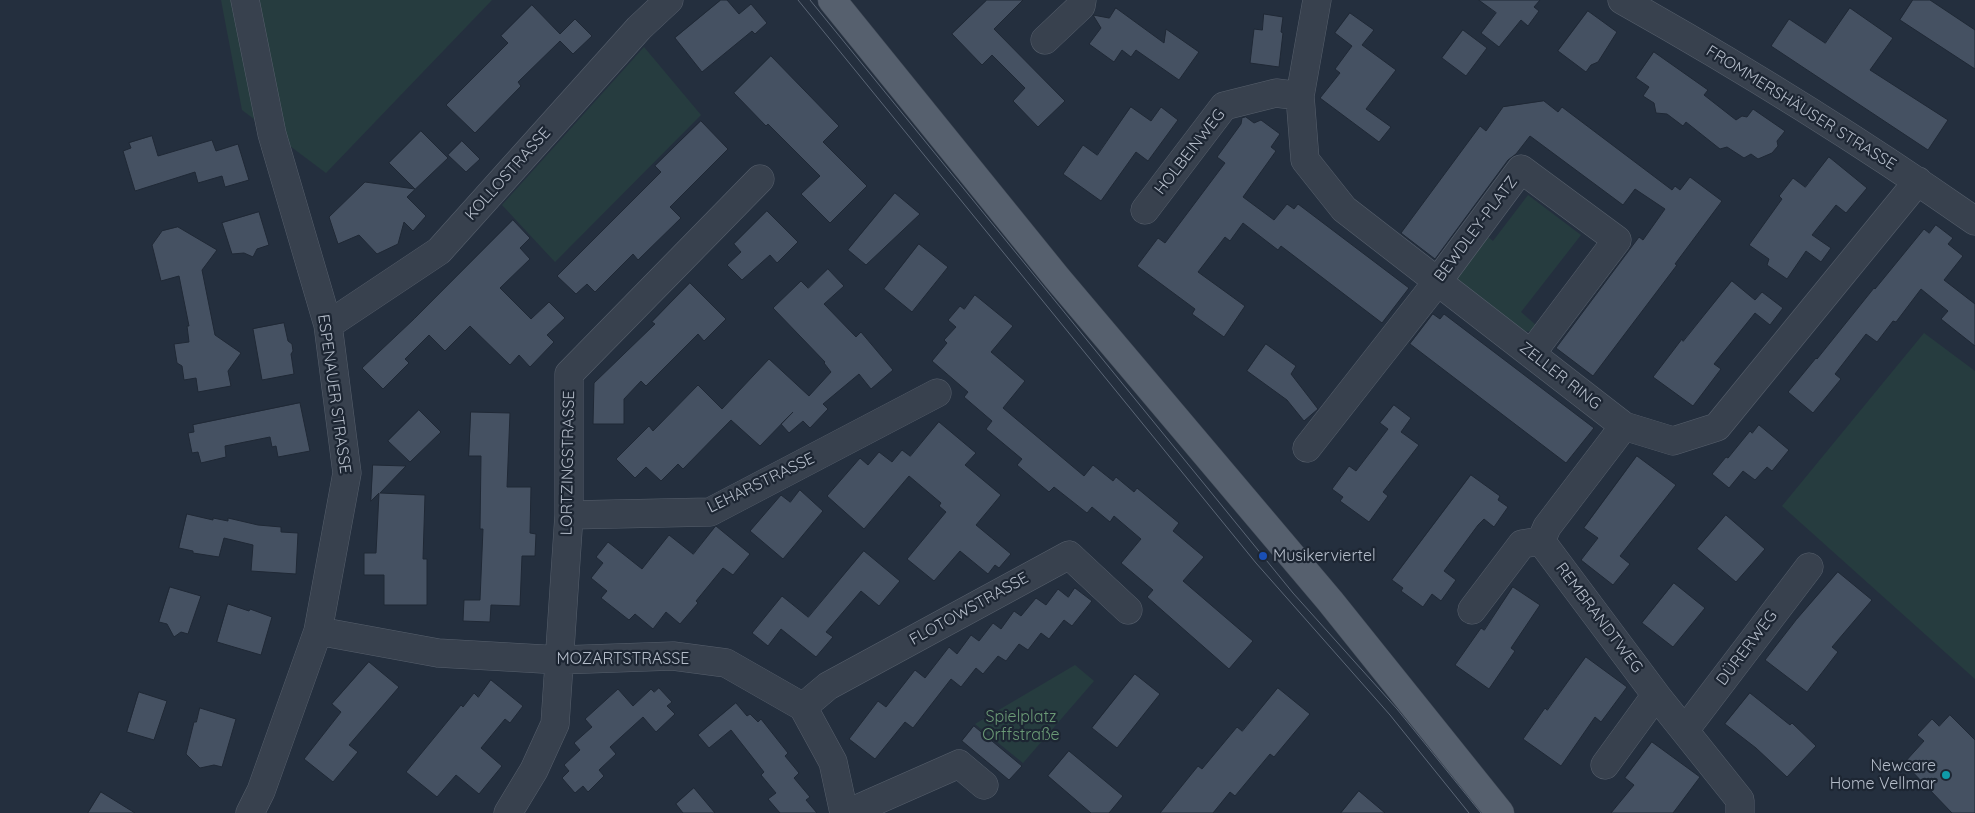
<!DOCTYPE html>
<meta charset="utf-8">
<style>
body{margin:0}
canvas{display:block;background:#242f3e}
</style>
<canvas width="1975" height="813"></canvas>
<script>
const ctx = document.querySelector('canvas').getContext('2d');
ctx.lineJoin = 'round';
function fill(path, color) {
  ctx.fillStyle = color;
  ctx.fill(path, 'evenodd');
}
function trace(path, color, width, dash) {
  ctx.strokeStyle = color;
  ctx.lineWidth = width;
  ctx.lineCap = dash ? 'butt' : 'round';
  ctx.setLineDash(dash || []);
  ctx.stroke(path);
}
function write(font, color, halo, rows, align = 'center') {
  ctx.font = font + ' Quicksand,sans-serif';
  ctx.lineWidth = 4.5;
  ctx.setLineDash([]);
  ctx.textBaseline = 'middle';
  ctx.strokeStyle = halo;
  ctx.fillStyle = color;
  for (const [text, x, y, turn = 0] of rows) {
    ctx.save();
    ctx.translate(x, y);
    ctx.rotate((+turn || 0) * Math.PI / 180);
    ctx.textAlign = isNaN(turn) ? turn : align;
    if (halo) ctx.strokeText(text, 0, 0);
    ctx.fillText(text, 0, 0);
    ctx.restore();
  }
}
fill(new Path2D(`
 M221 0H492L326 173 242 110Z
 M644 47 701 115 555 262 502 205Z
 M1528 195 1581 235 1521 312 1537 326 1534 331 1519 332 1442 274 1477 228 1493 241Z
 M1924 333 1975 371V679L1782 506Z
 M1075 665 1094 681 1023 763 975 724Z`), '#263c3f');
const building = new Path2D(`
 M721 0H727L739 14 751 4 767 23 755 34 752 31 702 72 675 38Z
 M987 0H1023L994 29 1065 101 1038 127 1013 101 1025 88 992 55 982 65 952 34Z
 M1479 0H1540L1534 7 1539 11 1528 26 1521 20 1499 47 1481 33 1496 13Z
 M1913 0H1930L1975 30V69L1900 20Z
 M532 5 560 34 575 19 592 36 573 54 560 41 518 82 521 86 475 133 446 105 508 43 501 36Z
 M1116 8 1164 43 1166 29 1199 52 1179 80 1136 50 1131 57 1122 50 1114 62 1089 44 1101 28 1093 15 1109 18Z
 M1850 8 1893 38 1870 70 1948 120 1928 150 1771 46 1789 19 1825 43Z
 M1588 11 1617 32 1598 62 1591 65 1586 72 1558 51Z
 M1350 13 1374 30 1362 45 1396 70 1366 109 1391 127 1379 142 1320 98 1340 73 1335 69 1352 46 1335 33Z
 M1264 14 1283 17 1281 32 1283 33 1279 67 1250 63 1254 29 1262 30Z
 M1463 30 1487 48 1466 76 1442 58Z
 M1654 52 1708 90 1704 95 1736 120 1742 116 1747 117 1753 109 1785 131 1777 141 1778 146 1772 153 1758 159 1751 154 1744 158 1727 147 1720 149 1686 122 1683 126 1667 114 1656 113 1654 103 1643 96 1649 87 1636 78Z
 M771 56 839 126 823 142 867 186 830 223 801 194 820 176 768 124 766 126 734 93Z
 M1544 101 1558 112 1562 107 1672 190 1675 186 1680 190 1690 177 1722 201 1675 264 1677 265 1593 376 1556 348 1639 237 1643 240 1665 209 1635 189 1623 205 1530 136 1516 154 1508 160 1435 259 1401 233 1480 126 1486 131 1503 107Z
 M1131 107 1151 121 1161 107 1178 120 1148 161 1136 152 1101 201 1063 174 1083 145 1097 155Z
 M1246 117 1254 123 1261 120 1280 134 1271 147 1276 151 1243 197 1274 220 1287 204 1294 209 1298 204 1409 288 1382 323 1281 246 1278 250 1243 223 1230 241 1225 237 1198 272 1245 306 1224 337 1192 314 1195 309 1137 266 1158 238 1165 243 1225 163 1217 157 1241 124 1242 118Z
 M701 121 728 149 670 207 681 218 638 260 633 254 595 292 587 284 576 294 557 276 661 172 655 166Z
 M421 131 448 158 407 197 426 216 413 231 404 222 398 244 377 254 359 235 338 244 329 217 365 182 415 189 389 163Z
 M152 136 158 156 212 140 216 151 238 144 249 180 225 187 222 176 198 183 195 172 135 191 123 151 131 148 129 143Z
 M462 141 480 159 466 172 448 155Z
 M1829 157 1867 188 1846 213 1836 205 1812 235 1831 248 1821 262 1806 251 1787 279 1767 265 1769 259 1749 245 1782 199 1779 196 1793 178 1805 187Z
 M895 193 920 214 866 265 848 250Z
 M767 211 798 242 777 263 770 255 742 280 727 265 741 252 734 244Z
 M259 212 269 245 257 249 253 257 244 253 232 254 222 223Z
 M513 220 530 238 520 248 530 259 500 288 531 319 549 302 565 318 547 335 554 342 530 367 519 355 510 365 470 326 445 351 429 335 405 359 409 363 383 389 362 368 414 319Z
 M1936 225 1953 238 1948 244 1963 256 1944 280 1975 304V346L1941 319 1948 311 1921 289 1896 322 1893 321 1877 342 1866 334 1835 374 1841 379 1813 413 1788 392 1816 358 1817 359 1874 288 1875 289 1924 229 1929 233Z
 M178 227 217 250 202 270 215 335 241 353 228 371 231 386 198 392 196 378 184 380 182 366 177 363 174 344 189 342 187 326H189L179 276 161 281 152 245 162 231Z
 M919 244 948 267 912 312 884 289Z
 M828 269 844 286 824 304 856 337 861 332 893 370 871 389 859 374 823 404 828 409 810 428 803 421 789 433 781 424 793 412 760 446 731 420 683 469 678 464 661 481 646 467 635 478 616 459 649 426 653 431 698 385 722 409 769 359 809 396 831 372 824 363 825 362 773 308 801 281 808 288Z
 M1732 281 1755 300 1762 292 1783 308 1770 325 1755 313 1714 364 1721 369 1693 406 1653 377 1682 339 1683 341Z
 M690 283 726 319 704 341 698 334 646 386 641 381 624 399V424H593L594 383 655 324 652 322Z
 M975 295 1013 326 991 352 1025 381 1003 408 1084 476 1093 465 1113 481 1116 477 1134 492 1137 488 1179 523 1173 531 1204 557 1183 581 1253 641 1229 669 1147 597 1153 590 1121 563 1141 539 1114 516 1110 522 1092 507 1087 513 1054 487 1049 492 1017 465 1022 459 986 429 992 421 964 397 968 392 932 361 947 343 944 340 956 327 948 320 960 306 964 309Z
 M1433 314 1440 319 1444 314 1594 428 1566 463 1410 344Z
 M284 323 288 341 292 344 293 351 291 354 294 374 262 380 253 329Z
 M1266 344 1296 366 1291 374 1318 409 1304 421 1287 400 1247 371Z
 M300 403 310 451 278 457 276 446 272 447 270 437 225 446 226 457 201 463 198 452 192 453 188 433 194 432 193 425Z
 M1394 405 1411 418 1401 432 1419 445 1383 492 1388 496 1369 522 1340 501 1343 497 1332 489 1349 466 1356 471 1388 429 1380 423Z
 M419 410 441 432 410 462 388 441Z
 M471 412 510 413 507 487H531L530 533 536 534 535 556H522L520 606 491 605 490 622 463 621 464 600H480L483 529H480L481 456H469Z
 M939 422 976 453 965 465 1001 495 976 525 1011 554 999 568 995 565 988 574 960 551 934 581 907 559 946 512 939 506 941 503 909 476 864 529 827 496 860 458 868 465 879 452 892 462 902 450 910 456Z
 M1759 425 1789 450 1772 471 1767 467 1755 480 1743 471 1729 488 1712 474 1726 457 1728 458 1750 431 1752 433Z
 M1637 456 1676 485 1620 556 1630 564 1613 585 1581 560 1598 538 1584 528Z
 M373 465 406 466 380 493 425 495 423 559H427V605H384V575H364V553H376L379 493 371 501Z
 M1471 475 1500 496 1498 500 1508 507 1494 527 1484 519 1478 525 1444 571 1456 580 1441 601 1432 594 1423 607 1401 591 1403 588 1392 580Z
 M800 490 823 511 783 559 750 531 781 495 790 502Z
 M187 514 213 520V518L228 521V518L258 525 281 527V532L298 533 296 574 251 571 253 545 224 538 219 557 193 553V551L179 548Z
 M1726 515 1765 549 1736 582 1697 549Z
 M716 526 750 554 733 575 723 568 696 601 698 603 680 624 666 612 653 629 635 614 629 620 601 598 607 591 591 578 603 563 596 557 608 542 642 569 669 535 693 554Z
 M864 551 900 581 879 606 861 591 826 632 833 637 816 657 781 629 768 646 752 633 782 596 808 617Z
 M1838 572 1872 600 1832 647 1838 652 1807 692 1765 660 1796 620Z
 M1674 583 1705 608 1673 647 1642 623Z
 M170 587 201 596 188 634 181 632 174 637 167 624 159 622Z
 M1513 587 1540 605 1511 648 1515 651 1489 689 1455 665 1481 628 1484 630Z
 M1075 588 1092 601 1072 626 1064 620 1049 639 1041 633 1028 650 1019 644 1006 661 998 656 983 674 976 668 961 687 951 679 913 728 905 722 875 759 849 739 878 701 886 707 915 670 925 678 949 647 957 654 971 635 979 641 993 623 1001 629 1014 611 1021 616 1036 598 1046 605 1058 589 1068 597Z
 M228 604 249 611 250 609 272 617 261 655 217 642Z
 M1586 657 1627 687 1601 722 1595 717 1561 766 1523 739 1545 708 1547 710Z
 M369 662 399 687 349 745 358 752 333 782 304 759 341 712 332 704Z
 M1135 674 1160 694 1117 748 1092 728Z
 M491 680 523 706 510 723 505 719 481 748 502 766 479 794 456 775 437 797 406 772 461 705 463 707 474 693 478 697Z
 M659 688 672 702 667 706 675 714 656 732 643 717 610 747 616 754 599 770 604 776 588 792 583 786 575 793 562 778 569 771 564 765 580 750 574 743 592 727 585 719 618 689 633 706 651 689 654 692Z
 M1278 688 1310 714 1274 757 1270 754 1235 796 1230 792 1213 813H1160L1198 766 1202 769 1237 727 1242 731Z
 M139 692 167 701 154 740 127 732Z
 M1750 693 1790 725 1792 723 1816 746 1787 777 1756 748 1725 724Z
 M736 703 747 716 750 714 758 722 761 719 788 753 785 756 799 773 794 778 810 797 806 800 817 813H780L768 799 776 793 761 775 764 772 731 730 709 748 698 735Z
 M200 708 236 719 222 767 214 765 200 768 186 754 194 722H196Z
 M1950 715 1975 740V813H1952L1904 763 1924 741 1917 735 1932 719 1939 726Z
 M974 726 1022 766 1009 780 962 741Z
 M1652 742 1700 777 1673 813H1611L1634 785 1625 778Z
 M1069 751 1123 796 1109 813H1091L1048 776Z
 M694 788 715 813H683L676 804Z
 M1359 791 1385 813H1341Z
 M101 792 135 813H88Z`);
fill(building, '#455162');
trace(building, '#1f2835', 1);
const minor = new Path2D(`
 M245 0 272 134 328 325 347 473 318 631 261 791 250 813
 M1317 0 1300 96 1305 160 1344 209 1624 426 1673 441 1717 427 1918 181
 M1622 0C1743 68 1862 142 1975 221
 M1045 40 1081 6 1082 0
 M1145 210 1224 106 1276 93 1300 96
 M328 325 439 251 639 28 669 0
 M1624 426 1547 527 1541 541 1656 695 1740 800V813
 M1307 448 1438 281 1521 169 1617 240 1531 354
 M569 515 710 512 937 393
 M1472 610 1522 544 1541 541
 M318 631 438 653 560 660 673 656 726 663 803 707 833 762 844 813
 M803 707 828 686 1069 555 1128 610
 M1685 730 1809 567
 M1605 765 1656 695
 M508 813 534 770 555 724 569 515V374L760 179
 M848 813 959 764 984 785`);
const major = new Path2D(`
 M832 0 1057 278 1330 601 1500 813`);
trace(minor, '#565f6c', 29);
trace(major, '#414a57', 29);
trace(minor, '#38414e', 28);
trace(major, '#56606e', 28);
trace(new Path2D(`
 M798 0 1256 563 1390 715 1469 813
 M810 0 1293 593 1397 709 1481 813`), '#5a6575', 1);
for (const [x, y, r, color] of [
 [1263,556,5,"#1a4fb4"],
 [1946,775,5,"#0f9aa8"]
]) {
  const dot = new Path2D();
  dot.arc(x, y, r, 0, 2 * Math.PI);
  ctx.fillStyle = color;
  ctx.fill(dot);
  trace(dot, '#1d2633', 2);
}
write('16px', '#b4bcc9', '#1d2633', [
 ["FROMMERSHÄUSER STRASSE",1801,108,32],
 ["HOLBEINWEG",1190,152,-52],
 ["KOLLOSTRASSE",508,174,-48],
 ["BEWDLEY-PLATZ",1476,229,-53],
 ["ZELLER RING",1560,376,38],
 ["ESPENAUER STRASSE",334,394,82],
 ["LORTZINGSTRASSE",568,463,-89],
 ["LEHARSTRASSE",761,483,-26],
 ["FLOTOWSTRASSE",969,609,-29],
 ["REMBRANDTWEG",1599,618,53],
 ["DÜRERWEG",1747,648,-53],
 ["MOZARTSTRASSE",623,659]
]);
write('16px', '#b4bcc9', '#1d2633', [
 ["Musikerviertel",1273,556],
 ["Newcare",1936,766,"right"],
 ["Home Vellmar",1936,784,"right"]
], 'left');
write('16px', '#6b9a76', '#1d2633', [
 ["Spielplatz",1021,717],
 ["Orffstraße",1021,735]
]);
</script>
